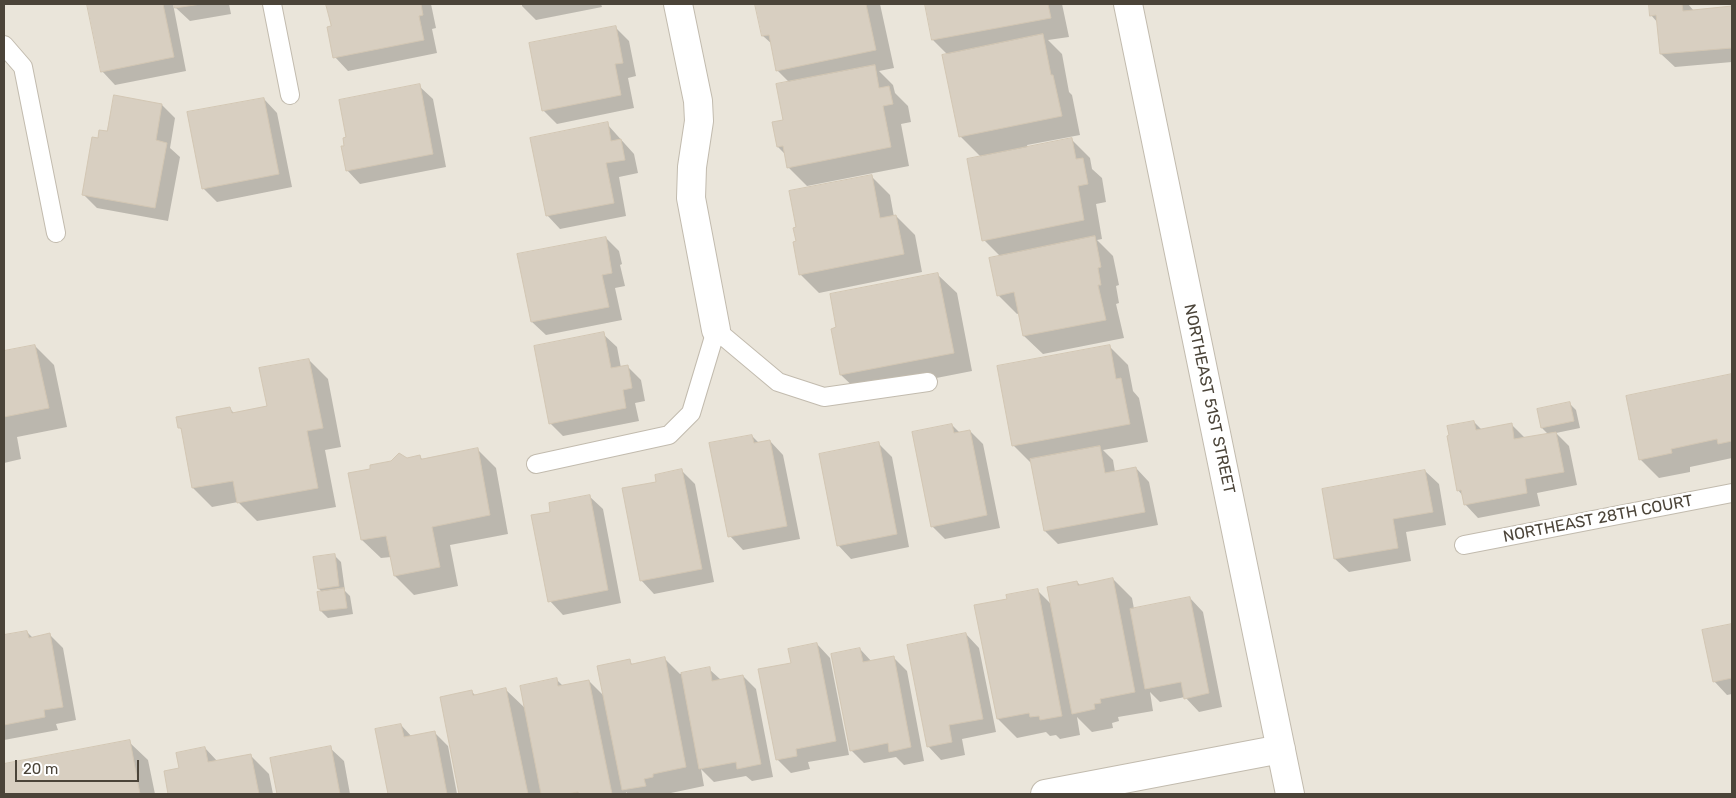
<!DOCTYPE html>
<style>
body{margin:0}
#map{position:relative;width:1736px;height:798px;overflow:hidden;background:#f6f3ec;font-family:Rubik,sans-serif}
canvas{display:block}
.frame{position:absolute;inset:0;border:5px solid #4b4439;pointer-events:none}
.scale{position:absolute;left:15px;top:760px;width:124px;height:22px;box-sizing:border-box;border:2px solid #4b4439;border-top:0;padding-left:6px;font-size:15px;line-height:18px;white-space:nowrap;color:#4b4439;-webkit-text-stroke:4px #fff;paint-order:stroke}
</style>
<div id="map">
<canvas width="1736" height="798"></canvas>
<div class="frame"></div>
<div class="scale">20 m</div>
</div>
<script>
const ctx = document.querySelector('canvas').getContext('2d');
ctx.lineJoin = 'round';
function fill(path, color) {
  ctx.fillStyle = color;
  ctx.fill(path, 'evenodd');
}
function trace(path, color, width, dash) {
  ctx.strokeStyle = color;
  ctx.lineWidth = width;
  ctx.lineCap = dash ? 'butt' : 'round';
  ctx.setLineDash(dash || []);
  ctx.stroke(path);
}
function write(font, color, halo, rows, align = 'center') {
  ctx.font = font + ' Rubik,sans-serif';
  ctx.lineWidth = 5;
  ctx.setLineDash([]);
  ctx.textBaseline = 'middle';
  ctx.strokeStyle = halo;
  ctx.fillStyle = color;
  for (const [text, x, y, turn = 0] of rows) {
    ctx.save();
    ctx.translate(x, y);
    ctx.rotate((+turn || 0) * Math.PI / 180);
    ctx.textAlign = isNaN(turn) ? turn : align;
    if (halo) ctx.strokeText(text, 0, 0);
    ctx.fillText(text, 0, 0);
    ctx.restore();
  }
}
fill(new Path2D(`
 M4 4H1732V794H4Z`), '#eae5da');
fill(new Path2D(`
 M88 4H173L186 71 115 85 102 71Z
 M176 4H229L231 14 190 21 176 8Z
 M328 4H431L436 28 432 29 437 53 348 71 335 57 332 27Z
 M522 4H601L602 7 536 20 522 6Z
 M757 4H880L894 68 879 71 893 85 895 93 908 106 911 122 901 124 909 166 807 186 788 167 785 154 778 147 790 83 777 70 772 44 763 36Z
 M926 4H1062L1069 37 1048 40 1062 54 1069 92 1072 95 1080 135 1027 145 1028 148 1071 139 1090 158 1092 169 1102 178 1106 202 1096 204 1102 239 1097 240 1113 256 1119 285 1116 286 1119 303 1116 304 1124 338 1043 354 1024 336 1020 313 1017 314 998 295 1001 257 984 240 981 157 960 136 948 55 933 40Z
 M1650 4H1688L1694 11 1732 7V62L1675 67 1661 54 1658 23 1651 15Z
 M615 27 629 41 636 76 628 78 634 108 557 124 543 110Z
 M419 86 433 99 446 167 360 184 347 170 346 147Z
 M264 99 277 113 292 187 217 202 203 188Z
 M162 105 175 118 170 148 180 157 168 221 97 208 83 194 99 139 108 133Z
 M607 124 634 154 638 173 619 177 626 216 560 229 547 215Z
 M871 176 890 195 894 217 896 216 915 235 922 272 819 293 800 274Z
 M606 238 619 251 622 264 620 265 625 286 615 288 622 320 546 335 532 322Z
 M938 275 957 293 972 371 860 393 841 375Z
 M603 334 617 347 621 368 627 366 641 380 645 401 635 403 639 421 563 436 550 423Z
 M35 346 54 365 67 427 17 437 21 459 4 463V352Z
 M1109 346 1128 365 1133 391 1139 398 1148 442 1103 450 1113 460 1115 472 1136 468 1149 482 1158 525 1058 544 1045 531 1032 464 1013 445Z
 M309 360 328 379 341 447 325 450 336 507 257 521 238 502 212 507 193 488 183 431 180 428 230 409 235 414 268 407Z
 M1732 375V458L1690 467V472L1659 478 1640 459 1628 397Z
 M1570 404 1576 410 1580 428 1556 433 1569 446 1577 485 1537 493 1540 506 1478 518 1465 504 1463 496 1458 490 1474 422 1482 430 1511 424 1525 438 1548 434 1542 428Z
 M952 425 960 433 970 431 983 444 1000 528 945 539 932 526Z
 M752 436 759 443 770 441 783 455 800 539 743 550 730 536Z
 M878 443 892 457 909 547 851 559 838 545Z
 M477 449 496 468 508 534 450 545 458 586 414 595 395 576 391 557 381 558 362 540 372 470 420 457 423 460Z
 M682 471 695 484 714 582 654 594 641 580 657 483Z
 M1425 471 1439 484 1446 525 1406 532 1411 561 1349 572 1335 559Z
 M589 496 603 509 621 603 563 615 550 601 552 513Z
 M334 555 341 562 345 591 350 596 353 614 328 618 321 611 322 592 319 589Z
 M1113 579 1132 598 1134 609 1190 598 1203 612 1222 707 1199 712 1185 697 1160 702 1150 692 1153 711 1118 717 1119 721 1112 723 1113 728 1092 732 1077 717 1080 735 1060 739 1056 735 1050 736 1046 732 1017 738 998 719 976 606 1009 600 1037 590 1052 605 1077 582 1081 586Z
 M1732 625V694L1727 695 1714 681 1704 631Z
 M27 632 33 638 50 635 63 648 76 720 56 724 58 730 4 740V637Z
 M966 634 979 648 996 732 962 739 965 755 941 760 928 746Z
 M817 644 830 658 849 755 808 762 810 769 791 773 777 759 792 664Z
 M860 649 872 662 893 657 907 671 924 761 904 765 896 757 864 763 851 750Z
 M665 659 680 674 709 669 721 680 743 676 756 689 773 777 752 781 746 776 714 782 701 769 704 786 671 793V794H628L626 792V794H460L442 698 471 691 475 695 506 690 526 709 557 680 563 686 589 681 605 697 629 661 633 665Z
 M401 725 412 737 434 732 448 746 457 794H389L376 730Z
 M129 742 148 760 155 794H4V765Z
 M205 748 218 762 250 755 269 774 273 794H170L165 772 181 769Z
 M330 748 344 761 350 794H278L271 759Z`), '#0003');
const building = new Path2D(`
 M87 4H163L174 57 101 72Z
 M174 4H201L175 8Z
 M326 4H421L423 15 419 16 424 40 333 58 327 27 331 26Z
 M755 4H866L876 50 776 71 769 35 762 36Z
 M925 4H1048L1051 18 932 40Z
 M1649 4H1682L1683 11 1732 6V48L1660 54 1656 15 1650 16Z
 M616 26 623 63 615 64 621 95 542 111 529 43Z
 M1043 34 1051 75H1053L1062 116 959 137 942 55Z
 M875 65 879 88 889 86 893 104 883 106 891 147 787 168 783 146 777 147 772 122 783 120 776 84Z
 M420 84 433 154 346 171 341 146H344L343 138 346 137 339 100Z
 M114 95 162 104 156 140 167 143 155 208 82 195 92 137 98 138 99 130 107 131Z
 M264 98 279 174 202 189 187 112Z
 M608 122 611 141 621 139 625 160 606 163 614 203 546 216 530 138Z
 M1072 138 1076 159 1083 158 1088 184 1078 186 1084 220 982 241 967 159Z
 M872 175 880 218 896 215 904 254 799 275 793 242 796 241 793 228 796 227 789 191Z
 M1095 236 1101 267 1098 268 1101 285H1098L1106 320 1023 336 1014 292 997 296 989 258Z
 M606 237 612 273 602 275 609 307 531 322 517 254Z
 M938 273 954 353 840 375 831 329 836 327 830 294Z
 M604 332 611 368 628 365 632 388 623 390 626 408 549 424 534 346Z
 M35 345 49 408 4 417V351Z
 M1110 345 1116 379 1121 378 1130 424 1012 446 997 366Z
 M309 359 323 428 307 431 318 488 237 503 233 481 192 488 181 428H178L176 417 230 407 232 413 267 406 259 368Z
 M1732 374V441L1718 444 1717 439 1671 449 1672 453 1639 460 1626 396Z
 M1570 402 1574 421 1541 428 1537 409Z
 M1474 421 1476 430 1512 423 1514 439 1556 432 1564 472 1525 479 1527 493 1464 505 1461 490 1457 491 1447 436 1449 435 1447 426Z
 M952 424 954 433 970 430 987 515 931 527 912 432Z
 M752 435 754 443 770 440 787 526 728 537 709 443Z
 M879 442 897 534 837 546 819 454Z
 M1100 446 1105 473 1136 467 1145 512 1044 531 1030 459Z
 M478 448 490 515 432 527 440 567 394 576 386 536 361 540 348 473 370 469V465L391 461 399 453 407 458 420 455 421 459Z
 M682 469 702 569 640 581 622 488 656 482 655 475Z
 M1425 470 1433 512 1393 519 1398 548 1334 559 1322 489Z
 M590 495 608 590 548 602 531 515 550 512 549 503Z
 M335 554 339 586 318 589 313 557Z
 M1113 578 1135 692 1100 699 1101 703 1094 704 1095 709 1072 714 1047 587 1077 581 1078 585Z
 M344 588 347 608 320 611 317 592Z
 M1038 589 1062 716 1040 720 1039 716 1030 717 1029 713 997 719 974 605 1007 599 1006 595Z
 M1190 597 1209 693 1184 699 1181 682 1145 689 1130 609Z
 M1732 624V678L1713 682 1702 630Z
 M27 631 29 638 50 633 63 707 44 710 45 717 4 725V635Z
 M966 633 983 719 949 725 952 742 927 747 907 645Z
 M817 643 836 741 796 749 797 756 776 760 758 669 791 663 788 649Z
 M860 648 863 662 894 656 911 747 889 752 888 743 850 751 831 654Z
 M665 657 686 767 653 774V777L644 779 646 786 622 790 597 666 630 659 631 664Z
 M710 667 712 681 743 675 761 764 737 769 736 762 699 769 681 673Z
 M557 678 558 686 589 680 612 794H579L578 792 567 794H541L520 686Z
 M506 688 528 794H459L440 697 472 690 473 695Z
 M401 724 404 737 435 731 447 794H388L375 729Z
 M130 740 140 794H4V764Z
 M331 746 340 794H277L270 758Z
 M205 747 208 762 251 754 259 794H168L164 771 179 768 176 753Z`);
fill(building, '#d8cfc1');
trace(building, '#d3c7b4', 1);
const lane = new Path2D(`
 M272 4 290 95
 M4 45 23 67 56 233
 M536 464 669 435 691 413 716 330 778 382 824 397 928 382
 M1464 545 1732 493`);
const street = new Path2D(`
 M678 4 698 101 699 121 692 167 691 198 716 330
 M1128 4 1290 794
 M1045 794 1281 749`);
trace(lane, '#c2bbae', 20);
trace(street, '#c2bbae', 30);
trace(lane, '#fff', 18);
trace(street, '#fff', 28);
write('16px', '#4b4439', '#fff', [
 ["NORTHEAST 51ST STREET",1209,399,78],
 ["NORTHEAST 28TH COURT",1598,519,-11]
]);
</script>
